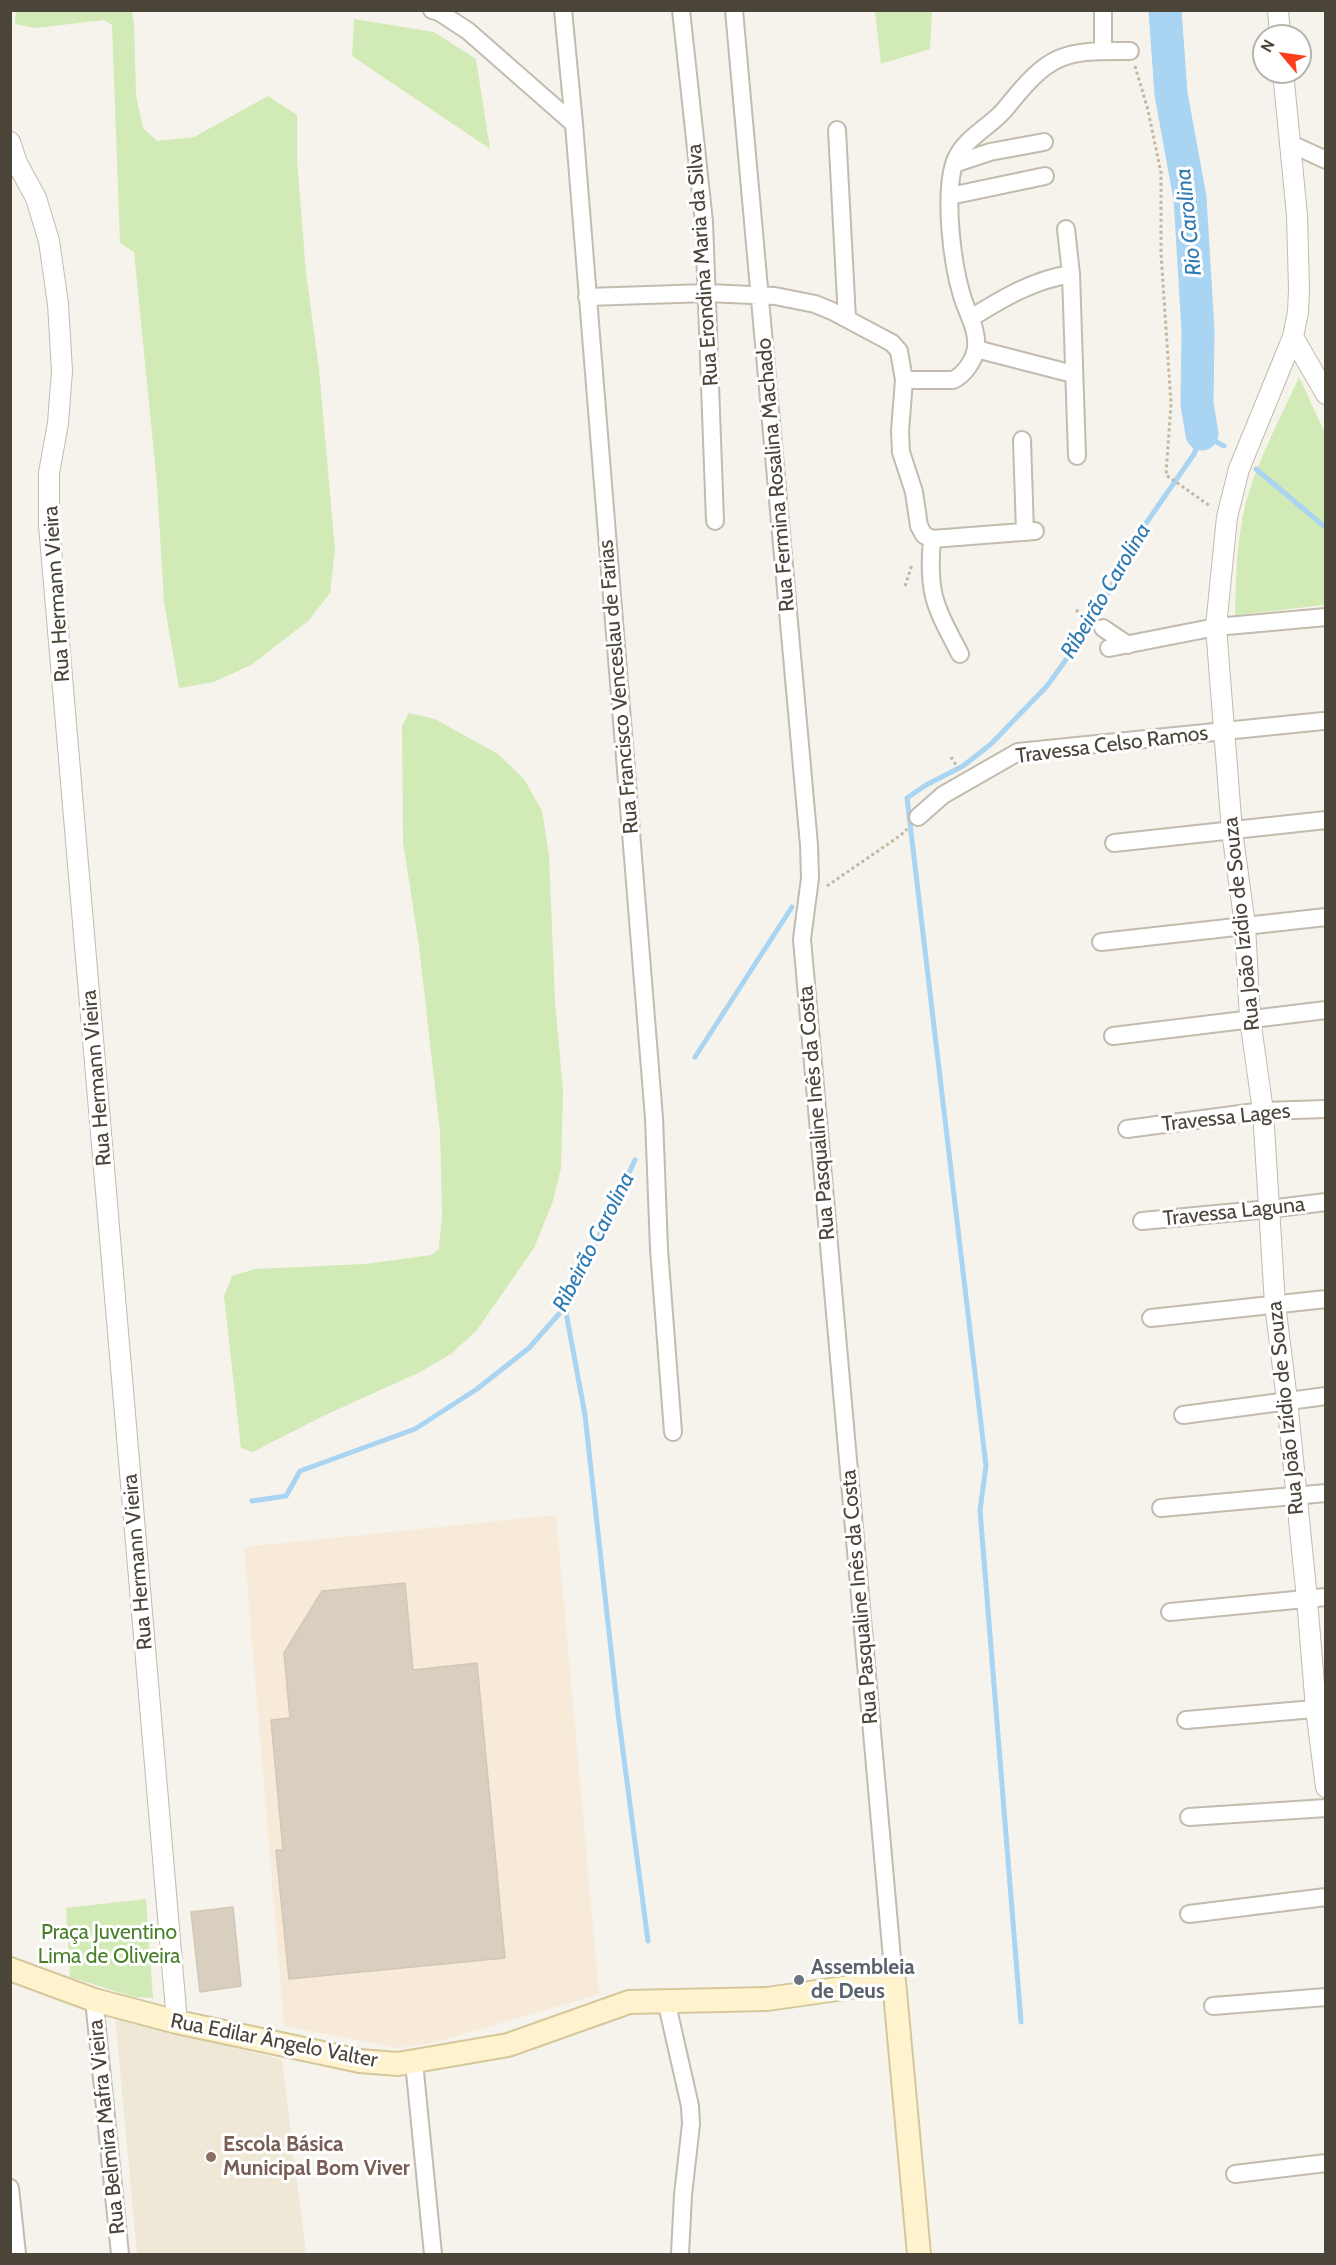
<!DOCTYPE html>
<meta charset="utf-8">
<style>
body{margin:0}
#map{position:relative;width:1336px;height:2265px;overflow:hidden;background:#f6f3ec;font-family:Cabin,sans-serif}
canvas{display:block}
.frame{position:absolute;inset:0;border:12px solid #4b4439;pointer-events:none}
.north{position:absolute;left:1252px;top:24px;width:60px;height:60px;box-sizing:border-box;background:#fff;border:2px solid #b7b4b0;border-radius:50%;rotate:299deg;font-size:16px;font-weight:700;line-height:24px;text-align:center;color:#4b4439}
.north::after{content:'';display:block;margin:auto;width:21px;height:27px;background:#fc3f1d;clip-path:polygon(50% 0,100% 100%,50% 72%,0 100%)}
</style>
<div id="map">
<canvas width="1336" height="2265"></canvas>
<div class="frame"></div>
<div class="north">N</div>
</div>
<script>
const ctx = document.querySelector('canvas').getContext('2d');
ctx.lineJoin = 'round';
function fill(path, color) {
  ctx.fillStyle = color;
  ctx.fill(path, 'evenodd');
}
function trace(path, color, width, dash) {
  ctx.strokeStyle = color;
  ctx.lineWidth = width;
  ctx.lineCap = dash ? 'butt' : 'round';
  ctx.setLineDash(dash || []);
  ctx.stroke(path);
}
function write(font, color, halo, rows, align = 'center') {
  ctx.font = font + ' Cabin,sans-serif';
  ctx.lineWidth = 6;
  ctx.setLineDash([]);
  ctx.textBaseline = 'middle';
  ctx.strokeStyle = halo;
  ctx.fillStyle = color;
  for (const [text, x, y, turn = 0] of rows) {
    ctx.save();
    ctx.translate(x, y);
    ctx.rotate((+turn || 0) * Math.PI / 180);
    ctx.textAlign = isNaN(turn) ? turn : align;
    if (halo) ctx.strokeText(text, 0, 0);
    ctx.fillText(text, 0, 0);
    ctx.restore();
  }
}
fill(new Path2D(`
 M556 1515 599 1994 433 2043 398 2048 284 2026 244 1547Z`), '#f7ead8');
fill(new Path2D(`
 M115 2016 282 2060 306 2254H137Z`), '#efe8d6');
fill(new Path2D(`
 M16 11H132L134 24 136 95 143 128 157 141 194 137 268 96 297 115V160L306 273 319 369 335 550 330 593 308 621 251 665 214 682 179 688 164 602 157 484 134 252 120 243 112 25 104 20 36 28 15 24Z
 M875 11H932L930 49 881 64Z
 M354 19 434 32 476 59 490 149 352 56Z
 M1299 377 1325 433V605L1235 615C1236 586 1236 556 1241 527 1248 477 1278 424 1299 377Z
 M409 713 435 719 498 754 524 779 542 811 549 855 555 1001 563 1091 561 1168 553 1201 534 1248 477 1330 451 1354 420 1372 321 1417 253 1452 241 1448 224 1296 232 1276 255 1269 365 1264 431 1255 439 1249 442 1214 440 1132 419 946 403 842 402 726Z
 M146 1899 153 1998 134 1997 70 1977 66 1908Z`), '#d2eab5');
trace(new Path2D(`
 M1256 469 1326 528
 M695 1057 792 907
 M565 1307 585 1415 618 1713 648 1941
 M252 1501 286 1496 300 1471 415 1429 477 1389 529 1348 565 1307 635 1160
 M1021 2022 980 1510 986 1466 907 798 926 785 963 766 991 744 1047 686 1091 625 1140 532 1194 454 1202 434 1224 446`), '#a9d4f2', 5);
trace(new Path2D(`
 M1165 10 1171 94 1190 198 1198 330 1197 404 1202 434`), '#a9d4f2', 33);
const building = new Path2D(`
 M405 1583 413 1670 477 1663 505 1958 289 1979 276 1850H283L271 1720 290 1718 284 1653 322 1591Z
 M233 1907 241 1986 200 1992 191 1912Z`);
fill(building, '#d8cfc1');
trace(building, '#d3c7b4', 1.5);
const minor = new Path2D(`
 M432 10 439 12 468 31 574 124 654 1118 659 1249 673 1432
 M563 10 574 124
 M681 10 704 222 715 521
 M734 10 809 845 810 878 802 939 894 1981
 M1103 10V50
 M837 130 847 319
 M1289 143 1326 160
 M954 164 990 152 1044 142
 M950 196 1045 176
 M1066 229 1071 274 1077 456
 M587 297 707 293 775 296 815 304 832 311 892 343 899 351 904 380 900 431 901 452 914 492 919 526 924 535 932 539 1035 531
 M971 318C1003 298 1033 280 1071 274
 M976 349 1073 374
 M904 380H953C964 375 974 361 976 348 978 329 967 313 962 296 952 263 944 197 954 164 962 138 990 128 1006 108 1049 54 1062 50 1130 51
 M1022 440 1025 532
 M932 539C927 594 935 606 960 654
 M1103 628 1128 645
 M1109 648 1216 627 1326 617
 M918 817 943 795 1018 752 1323 721
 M1114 843 1326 820
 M1101 942 1326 917
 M1113 1036 1326 1010
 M1127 1129 1263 1111 1326 1109
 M1142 1221 1269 1209 1326 1202
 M1151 1318 1326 1299
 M1183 1415 1326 1396
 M1161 1508 1326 1493
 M1170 1612 1326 1597
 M1186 1720 1326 1708
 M1189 1817 1326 1808
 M1189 1914 1326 1897
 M94 2000 120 2254
 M666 2000 690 2106 691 2124 683 2195 680 2254
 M1213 2006 1326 1997
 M414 2062 433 2254
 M1235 2174 1326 2163
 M10 2188 17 2254`);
const tertiary = new Path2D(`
 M1278 10 1280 36
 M1283 72 1297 215 1299 290 1298 312 1293 337 1239 469 1227 517 1216 627 1232 831 1245 925 1250 1019 1263 1111 1275 1304 1287 1400 1307 1599 1316 1709 1326 1787
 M10 142 17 163 36 198 49 241 58 304 62 371 58 423 49 473V525L177 2022
 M1293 337 1326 394`);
const secondary = new Path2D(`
 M10 1969 94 2000 177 2022 360 2061 398 2064 508 2045 629 2002 767 1999 894 1981 919 2254`);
trace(minor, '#c2bbae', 20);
trace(tertiary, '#c2bbae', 22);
trace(secondary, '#d6c79b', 26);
trace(new Path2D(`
 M1135 66 1148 110 1161 173V253L1171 404 1166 475 1210 506
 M905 586 912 565
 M1076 610 1089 619
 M951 757 958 768
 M827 886 901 835 907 829`), '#c4b79f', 3, [3, 3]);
trace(minor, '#fff', 16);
trace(tertiary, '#fff', 20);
trace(secondary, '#fff3cd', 22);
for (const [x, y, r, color] of [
 [799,1980,6,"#6b7280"],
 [211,2157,6,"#8d6e63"]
]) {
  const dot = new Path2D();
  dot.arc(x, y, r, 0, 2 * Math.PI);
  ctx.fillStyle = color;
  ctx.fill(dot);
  trace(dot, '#fff', 2);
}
write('21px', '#4b4439', '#fff', [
 ["Rua Erondina Maria da Silva",703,265,-94],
 ["Rua Fermina Rosalina Machado",776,475,-95],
 ["Rua Hermann Vieira",57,594,-94],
 ["Rua Francisco Venceslau de Farias",619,687,-95],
 ["Travessa Celso Ramos",1112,745,-7],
 ["Rua João Izídio de Souza",1242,924,-96],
 ["Rua Hermann Vieira",97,1078,-95],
 ["Rua Pasqualine Inês da Costa",817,1113,-95],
 ["Travessa Lages",1226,1118,-6],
 ["Travessa Laguna",1234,1212,-6],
 ["Rua João Izídio de Souza",1286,1408,-96],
 ["Rua Hermann Vieira",138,1562,-95],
 ["Rua Pasqualine Inês da Costa",860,1597,-95],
 ["Rua Edilar Ângelo Valter",274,2041,11],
 ["Rua Belmira Mafra Vieira",107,2127,-96]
]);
write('21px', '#4a7f2a', '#fff', [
 ["Praça Juventino",109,1933],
 ["Lima de Oliveira",109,1957]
]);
write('bold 21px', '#5b616d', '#fff', [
 ["Assembleia",811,1968],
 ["de Deus",811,1992]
], 'left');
write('bold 21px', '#785e54', '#fff', [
 ["Escola Básica",223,2145],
 ["Municipal Bom Viver",223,2169]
], 'left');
write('italic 22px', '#2e7ab2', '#fff', [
 ["Rio Carolina",1189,222,-96],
 ["Ribeirão Carolina",1106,591,-59],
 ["Ribeirão Carolina",594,1242,-63]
]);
</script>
